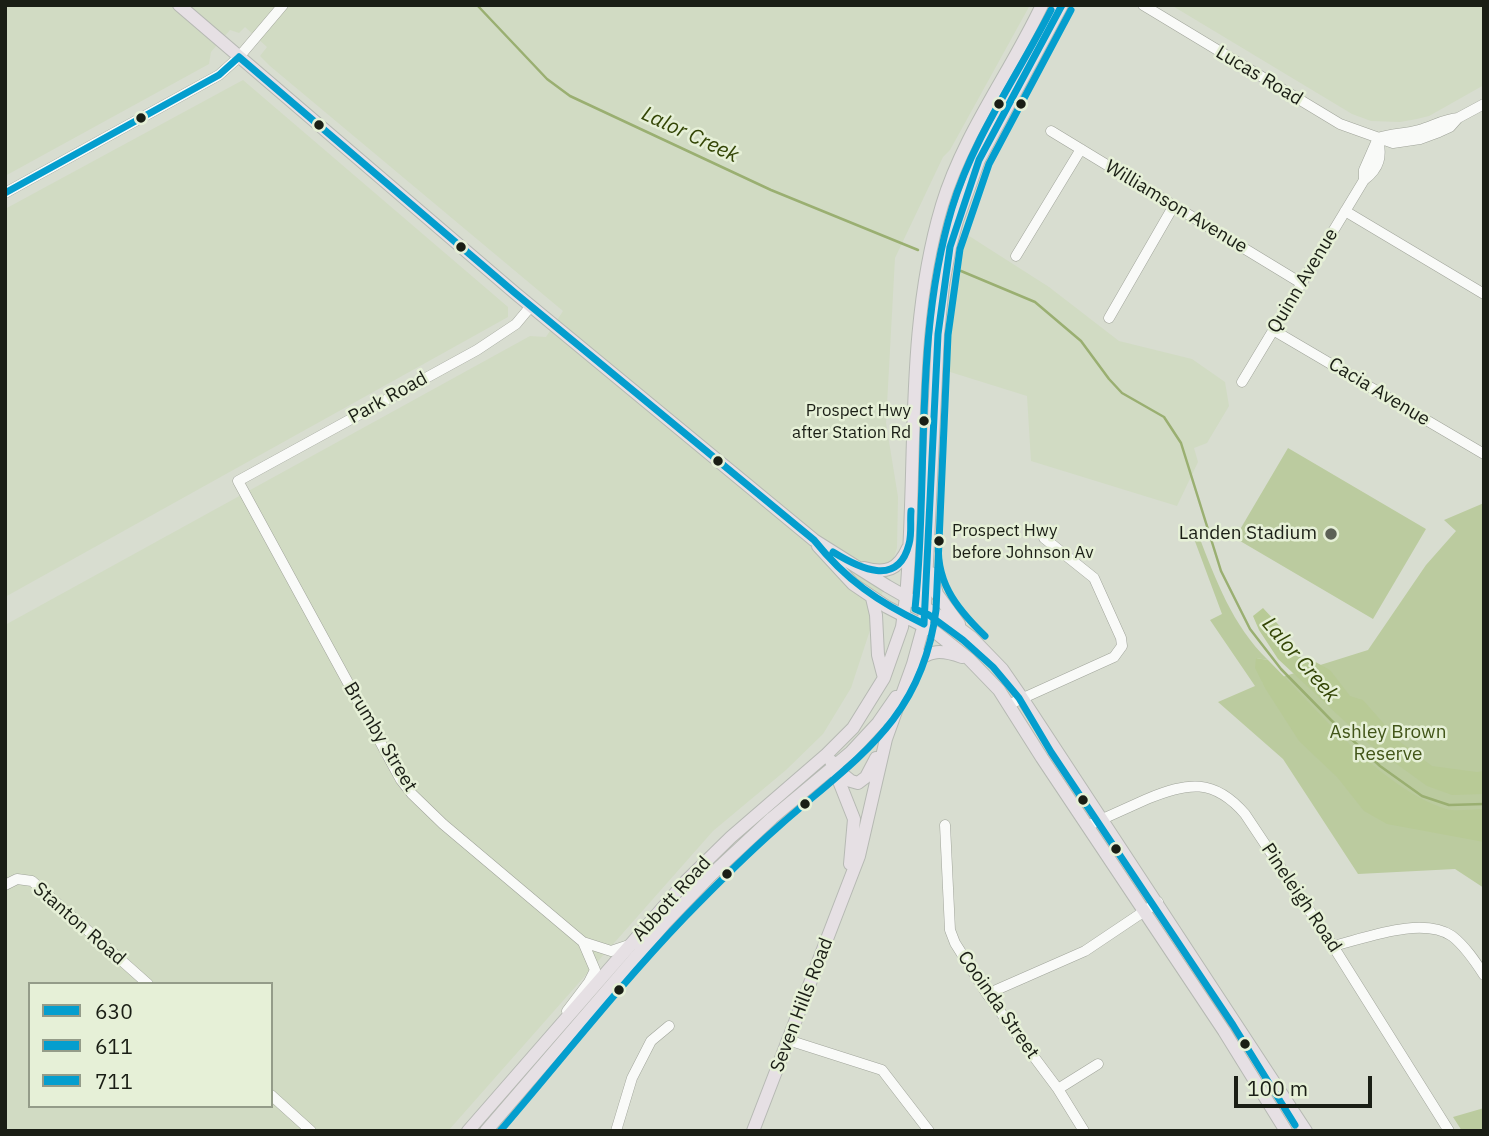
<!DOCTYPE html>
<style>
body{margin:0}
#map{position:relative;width:1489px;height:1136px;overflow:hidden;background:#d8ddd0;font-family:"IBM Plex Sans",sans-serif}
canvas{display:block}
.frame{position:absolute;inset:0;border:7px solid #1a1e15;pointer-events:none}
.legend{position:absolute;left:28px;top:982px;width:245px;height:126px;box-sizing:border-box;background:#e6f0d7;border:2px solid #949c89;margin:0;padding:9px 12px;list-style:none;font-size:21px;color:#1a1e15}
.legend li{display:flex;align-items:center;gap:14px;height:35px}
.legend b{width:35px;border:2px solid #949c89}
.scale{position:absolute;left:1234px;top:1076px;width:138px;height:32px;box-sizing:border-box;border:4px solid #1a1e15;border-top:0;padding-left:9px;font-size:21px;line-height:24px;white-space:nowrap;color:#1a1e15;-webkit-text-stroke:5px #e6f0d7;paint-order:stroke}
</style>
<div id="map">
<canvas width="1489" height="1136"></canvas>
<div class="frame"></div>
<ul class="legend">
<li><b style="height:9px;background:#049ece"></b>630</li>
<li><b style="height:9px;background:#049ece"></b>611</li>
<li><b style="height:9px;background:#049ece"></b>711</li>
</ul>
<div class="scale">100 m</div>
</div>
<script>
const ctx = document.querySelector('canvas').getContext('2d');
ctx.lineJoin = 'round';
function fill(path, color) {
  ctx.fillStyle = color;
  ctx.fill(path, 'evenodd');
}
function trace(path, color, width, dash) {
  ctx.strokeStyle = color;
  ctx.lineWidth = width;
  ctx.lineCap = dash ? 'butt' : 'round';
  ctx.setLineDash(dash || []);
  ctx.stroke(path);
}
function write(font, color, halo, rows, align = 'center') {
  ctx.font = font + ' "IBM Plex Sans",sans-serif';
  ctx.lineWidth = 5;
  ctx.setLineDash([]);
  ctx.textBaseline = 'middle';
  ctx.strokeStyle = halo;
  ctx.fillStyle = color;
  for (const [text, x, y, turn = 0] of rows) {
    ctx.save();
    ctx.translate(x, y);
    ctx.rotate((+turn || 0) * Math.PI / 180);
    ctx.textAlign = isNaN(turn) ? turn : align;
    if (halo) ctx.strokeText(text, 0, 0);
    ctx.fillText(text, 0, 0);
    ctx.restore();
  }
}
fill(new Path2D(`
 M5 5H1030L950 150 943 157 895 258 886 423 898 497 897 548 851 688 823 734 786 770 713 831 448 1131H5V625L530 336 546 337 563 311 270 66 260 56 267 47 245 27 239 33 230 30 211 52 209 64 5 176ZM30 984H271V1106H30Z
 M1171 5H1484V85L1429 116 1417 119 1400 122 1371 121 1352 114Z
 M243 80 508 307V317L5 597V209Z
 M966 234 1049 287 1119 341 1192 359 1225 382 1229 406 1207 443 1194 448 1198 462 1177 506 1031 461 1027 396 947 371 949 327 958 262Z`), '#d1dbc3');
fill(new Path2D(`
 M1288 448 1426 529 1373 619 1235 538Z
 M1484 503V888L1455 869 1358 874 1283 759 1218 702 1255 686 1210 620 1222 614 1193 536 1198 534C1216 580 1232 625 1268 660L1256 658 1263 683 1368 650 1426 565 1456 531 1444 520Z
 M1484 1108V1131H1462L1453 1117Z`), '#bbcb9f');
fill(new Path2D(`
 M1263 608 1288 635 1292 655 1310 659 1330 670 1350 696 1363 700 1399 741 1432 766 1477 772 1484 771V794L1452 795 1427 786 1369 744 1278 659 1259 630 1253 616Z
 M1256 658 1268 660C1317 709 1379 787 1446 809 1457 812 1472 809 1484 809V842L1387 824 1364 811 1337 777 1299 741 1265 688 1255 668Z`), '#b8ca96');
trace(new Path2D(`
 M477 5 547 79 570 96 771 190 918 250
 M961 271 1035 302 1081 341 1109 379 1122 393 1164 417 1181 443 1221 571 1250 629 1281 669 1331 720 1380 766 1422 796 1449 805 1484 804`), '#9aaf71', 2.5);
const minor = new Path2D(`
 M1143 5 1340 124 1393 143 1420 139 1439 132 1450 127 1458 118 1484 104
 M1051 131 1301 283
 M1378 138C1392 133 1405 134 1419 130 1433 126 1444 119 1458 118
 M1364 180V170L1378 138
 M5 193 219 75 239 57 283 5
 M1345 211 1484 294
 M1016 256 1081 149
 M531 306 516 324 477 350 238 481 401 780 412 794 443 824 583 942 611 951 629 945
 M1109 318 1173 207
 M1273 330 1484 454
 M1242 382 1364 180C1380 168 1382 156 1378 138
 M1010 704 1114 657 1122 646 1121 638 1094 578 1044 538
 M945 825 950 930 955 943 987 994 1058 1089 1084 1131
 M1087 826C1107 817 1127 808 1147 799 1188 782 1214 778 1245 814L1333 946 1449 1131
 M5 885 17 879 32 881 148 984
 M1333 946C1366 938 1422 916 1452 936 1465 946 1475 961 1484 975
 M987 994 1085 951 1158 902
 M567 1011 589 982 595 970 583 942
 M788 1040 882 1070 929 1131
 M1058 1089 1098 1064
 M271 1095 311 1131
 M616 1131 632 1078 651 1041 669 1026`);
const major = new Path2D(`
 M179 5 515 293 814 540 887 586 955 625 971 637 1002 669 1022 698 1306 1131
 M818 546 853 584 887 607 935 632 969 659 999 690 1042 758 1224 1031 1286 1131
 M864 568C886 574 898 570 908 548
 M931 573 937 594 959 624
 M872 598 876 615 878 655 884 678
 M913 664C930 649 942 650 962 657
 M831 761 854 819 850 864
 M836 769 851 781 858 783 866 777 876 758
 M468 1131 686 881 731 837 827 754 853 728 884 678 902 627 906 597C918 467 904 332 942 205 964 133 1010 73 1042 5
 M486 1131 666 922 711 875 772 818 851 752 878 723 896 697
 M753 1131 859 856 886 739 913 664 924 624 938 334 943 285 950 247 957 221 979 160 1062 5`);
trace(minor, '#a0a49a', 11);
trace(major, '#b6b9b3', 14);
trace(minor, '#f9faf8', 10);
trace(major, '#e6e0e4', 12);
trace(new Path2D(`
 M239 57 515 293 814 540C846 580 878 602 924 624L938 334 950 247 979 160 1062 5
 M5 193 219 75 239 57
 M833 552C859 568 898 588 909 544 912 534 910 522 911 511`), '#049ece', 7);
trace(new Path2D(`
 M500 1131C561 1060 619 986 684 918 715 886 746 855 779 826 855 759 922 721 936 610L948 335 960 249 989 164 1071 10`), '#049ece', 7);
trace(new Path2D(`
 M1051 10C1018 75 973 138 952 208 913 338 929 476 915 609L929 615 963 640 993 667 1019 698 1051 752 1233 1025 1295 1125
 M939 536C934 580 955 607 985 636`), '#049ece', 7);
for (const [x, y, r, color] of [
 [999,104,6,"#1a1e15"],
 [1021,104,6,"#1a1e15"],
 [141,118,6,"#1a1e15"],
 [319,125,6,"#1a1e15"],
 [461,247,6,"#1a1e15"],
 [924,421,6,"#1a1e15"],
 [718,461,6,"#1a1e15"],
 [1331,534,7,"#5c6156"],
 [939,541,6,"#1a1e15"],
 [1083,800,6,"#1a1e15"],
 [805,804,6,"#1a1e15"],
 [1116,849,6,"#1a1e15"],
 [727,874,6,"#1a1e15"],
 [619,990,6,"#1a1e15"],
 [1245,1044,6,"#1a1e15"]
]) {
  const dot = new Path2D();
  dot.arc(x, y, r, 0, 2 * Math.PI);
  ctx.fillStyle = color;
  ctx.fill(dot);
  trace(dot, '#e6f0d7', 2.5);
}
write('17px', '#1a1e15', '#e6f0d7', [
 ["Prospect Hwy",911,411],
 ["after Station Rd",911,433],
 ["Prospect Hwy",952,531,"left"],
 ["before Johnson Av",952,553,"left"]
], 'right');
write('19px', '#1a1e15', '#e6f0d7', [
 ["Lucas Road",1259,76,31],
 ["Williamson Avenue",1176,207,31],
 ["Quinn Avenue",1303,281,-59],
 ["Cacia Avenue",1379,392,31],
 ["Park Road",388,398,-29],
 ["Brumby Street",380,737,59],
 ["Pineleigh Road",1301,898,56],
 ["Abbott Road",672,899,-48],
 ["Stanton Road",79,924,41],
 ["Seven Hills Road",802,1005,-69],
 ["Cooinda Street",998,1005,55]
]);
write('19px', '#1a1e15', '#e6f0d7', [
 ["Landen Stadium",1317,534]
], 'right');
write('19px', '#425519', '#e6f0d7', [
 ["Ashley Brown",1388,733],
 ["Reserve",1388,755]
]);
write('italic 21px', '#334505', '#e6f0d7', [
 ["Lalor Creek",690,135,25],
 ["Lalor Creek",1300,660,49]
]);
</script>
